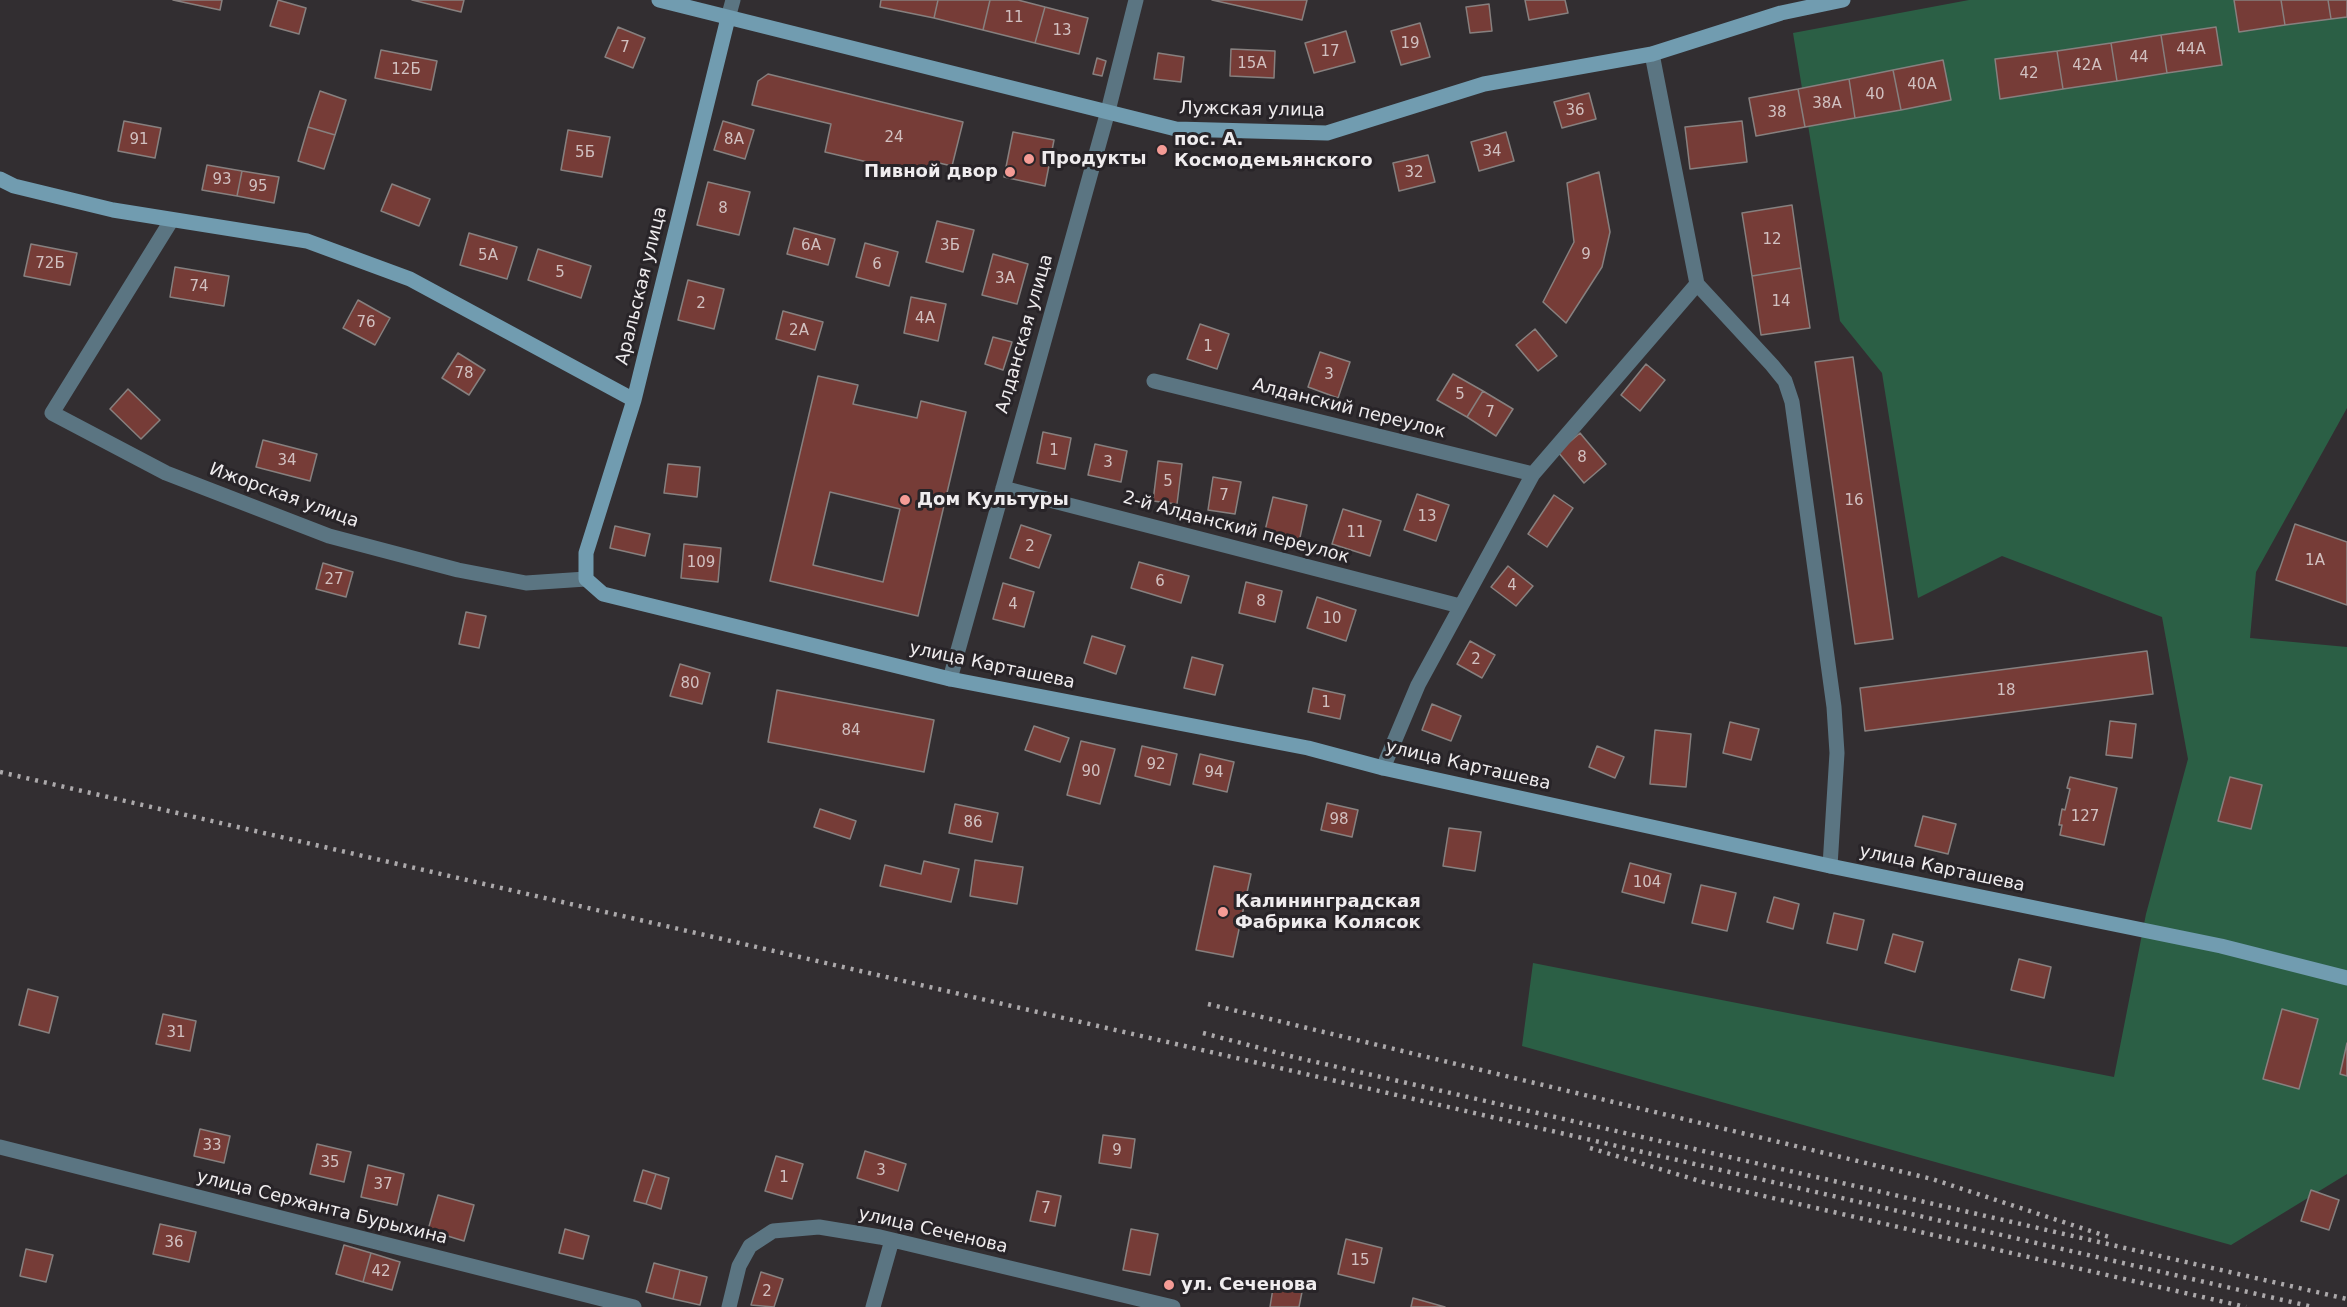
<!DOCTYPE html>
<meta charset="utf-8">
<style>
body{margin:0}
canvas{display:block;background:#322e31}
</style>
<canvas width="2347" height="1307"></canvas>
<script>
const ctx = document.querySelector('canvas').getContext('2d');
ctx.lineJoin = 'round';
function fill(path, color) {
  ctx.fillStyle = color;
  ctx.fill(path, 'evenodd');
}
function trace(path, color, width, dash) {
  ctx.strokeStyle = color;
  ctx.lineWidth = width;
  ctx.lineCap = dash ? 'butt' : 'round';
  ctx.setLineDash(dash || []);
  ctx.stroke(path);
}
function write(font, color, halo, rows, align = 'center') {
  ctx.font = font + ' "DejaVu Sans",sans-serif';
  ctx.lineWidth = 6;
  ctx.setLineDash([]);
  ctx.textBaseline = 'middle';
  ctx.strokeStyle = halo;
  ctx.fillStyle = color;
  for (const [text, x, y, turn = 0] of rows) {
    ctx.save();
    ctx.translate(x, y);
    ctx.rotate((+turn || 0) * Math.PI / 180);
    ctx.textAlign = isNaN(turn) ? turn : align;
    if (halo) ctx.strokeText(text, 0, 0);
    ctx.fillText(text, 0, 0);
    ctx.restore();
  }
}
fill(new Path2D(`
 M1969 0H2347V408L2256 572 2250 638 2347 647V1174L2231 1245 1522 1046 1533 963 2114 1077 2146 914 2188 759 2162 617 2002 556 1918 598 1882 373 1840 321 1793 33Z`), '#2b5f45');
const building = new Path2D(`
 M173 0H222L220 10Z
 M278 0 306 8 299 34 270 26Z
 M412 0H464L461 12Z
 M881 0H938L934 18 880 7Z
 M938 0H990L983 30 934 18Z
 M990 0H1018L1045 7 1035 43 983 30Z
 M1212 0H1307L1302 20Z
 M1525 0H1565L1568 13 1529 20Z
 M2234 0H2281L2285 25 2239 32Z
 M2281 0H2328L2331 19 2285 25Z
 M2328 0H2347V17L2331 19Z
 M1489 4 1492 31 1470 33 1466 7Z
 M1045 7 1088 18 1079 54 1035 43Z
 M1420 23 1430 57 1401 65 1391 31Z
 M618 27 645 38 633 68 605 57Z
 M2216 27 2222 65 2167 73 2161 35Z
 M1346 31 1355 62 1314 73 1305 43Z
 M2161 35 2167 73 2117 81 2111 43Z
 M2111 43 2117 81 2063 89 2057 51Z
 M1231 49 1275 51 1274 78 1230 76Z
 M381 50 437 61 431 90 375 78Z
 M2057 51 2063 89 2000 99 1995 59Z
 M1158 53 1184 57 1181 82 1154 79Z
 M1097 58 1106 61 1102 76 1093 74Z
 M1943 60 1951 100 1901 110 1893 70Z
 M1893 70 1901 110 1855 118 1849 79Z
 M768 74 963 122 952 166 939 163 935 178 825 152 831 124 752 105 758 81Z
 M1849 79 1855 118 1805 127 1798 89Z
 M1798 89 1805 127 1756 136 1749 98Z
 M320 91 346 100 335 135 308 127Z
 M1589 93 1596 119 1562 128 1554 102Z
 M124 121 161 128 155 158 118 151Z
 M723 121 754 130 745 159 714 150Z
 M1742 121 1747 162 1690 169 1685 127Z
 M308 127 335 135 324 169 298 161Z
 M568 130 610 137 602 177 561 170Z
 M1013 132 1054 140 1045 186 1004 177Z
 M1506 132 1514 161 1479 171 1471 142Z
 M1428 155 1435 182 1399 191 1393 163Z
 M207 165 242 171 237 196 202 190Z
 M242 171 279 177 274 203 237 196Z
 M1599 172 1610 232 1602 267 1566 323 1543 302 1574 242 1567 183Z
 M708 182 750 192 739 235 697 225Z
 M392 184 430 199 419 226 381 211Z
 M1792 205 1801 268 1752 276 1742 213Z
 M937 221 974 230 963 272 926 262Z
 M794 228 835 239 828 265 787 254Z
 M469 233 517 247 507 279 460 265Z
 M865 243 898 252 889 286 856 277Z
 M31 244 77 253 70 285 24 276Z
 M538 249 591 266 581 298 528 280Z
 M993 254 1028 264 1017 304 982 295Z
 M175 267 229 276 224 306 170 297Z
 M1801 268 1810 328 1761 335 1752 276Z
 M688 280 724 289 714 329 678 320Z
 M911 297 946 304 938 341 904 333Z
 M358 300 390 318 375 345 343 328Z
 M783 311 823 322 815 350 776 339Z
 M1200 324 1229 334 1217 369 1187 359Z
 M1535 329 1557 356 1538 371 1516 345Z
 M993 337 1012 342 1003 370 985 364Z
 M1320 352 1350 362 1338 398 1308 387Z
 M458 353 485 370 469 395 442 378Z
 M1853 357 1893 639 1855 644 1815 362Z
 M1646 364 1665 380 1640 411 1621 395Z
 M1453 374 1483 391 1467 417 1437 400Z
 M818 376 858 385 853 404 917 418 921 401 966 412 918 616 770 581ZM830 492 900 509 883 582 813 565Z
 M128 389 160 420 141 439 110 409Z
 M1483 391 1513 409 1496 436 1467 417Z
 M1043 432 1071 438 1065 469 1037 463Z
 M1580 433 1606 464 1584 483 1558 452Z
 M263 440 317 454 310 481 256 467Z
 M1095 444 1127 451 1121 482 1088 475Z
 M1158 461 1182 464 1177 504 1153 501Z
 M668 464 700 467 697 497 664 493Z
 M1213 477 1241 482 1235 514 1208 510Z
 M1417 494 1449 505 1436 541 1404 530Z
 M1554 495 1573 508 1547 547 1528 534Z
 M1273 497 1307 505 1299 542 1264 535Z
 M1343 509 1381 521 1370 556 1332 544Z
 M2295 524 2347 542V605L2276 580Z
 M1021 525 1051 535 1039 568 1010 558Z
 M615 526 650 534 645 556 610 548Z
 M684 544 721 548 718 582 681 578Z
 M1139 562 1189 576 1181 603 1131 588Z
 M323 563 353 572 346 597 316 589Z
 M1508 566 1533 586 1516 606 1491 587Z
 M1246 582 1282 591 1275 622 1239 613Z
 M1003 583 1034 592 1024 627 993 619Z
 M1317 597 1356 610 1346 641 1307 628Z
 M466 612 486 616 479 648 459 644Z
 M1092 636 1125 646 1116 674 1084 663Z
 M1470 641 1495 655 1482 678 1457 664Z
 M2147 651 2153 694 1865 731 1860 688Z
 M1192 657 1223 665 1215 695 1184 688Z
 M680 664 710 673 702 704 670 696Z
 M1313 688 1345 695 1340 719 1308 712Z
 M777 690 934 720 924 772 768 742Z
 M1432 704 1461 716 1451 741 1422 730Z
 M2110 721 2136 724 2132 758 2106 755Z
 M1730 722 1759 729 1751 760 1723 753Z
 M1034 726 1069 738 1060 762 1025 750Z
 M1655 730 1691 734 1686 787 1650 784Z
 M1081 741 1115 749 1100 804 1067 795Z
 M1142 746 1177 754 1170 785 1135 776Z
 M1597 746 1624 757 1615 778 1589 767Z
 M1200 754 1234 762 1227 792 1193 784Z
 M2070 777 2117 788 2104 845 2060 835 2062 825H2059L2062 809 2065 810 2070 789 2067 788Z
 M2230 777 2262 785 2251 829 2218 821Z
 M1327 803 1358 810 1352 837 1321 830Z
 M955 804 998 813 992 842 949 833Z
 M820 809 856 821 850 839 814 827Z
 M1923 816 1956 824 1948 854 1915 846Z
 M1449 828 1481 832 1475 871 1443 866Z
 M975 860 1023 867 1017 904 970 896Z
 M924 861 959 869 951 902 880 886 885 865 921 874Z
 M1630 863 1671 874 1664 903 1622 892Z
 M1214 866 1251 874 1233 957 1196 950Z
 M1701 885 1736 893 1727 931 1692 923Z
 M1774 897 1799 904 1793 929 1767 922Z
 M1834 913 1864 920 1857 950 1827 943Z
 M1893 934 1923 942 1915 972 1885 963Z
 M2019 959 2051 967 2044 998 2011 990Z
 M28 989 58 997 49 1033 19 1025Z
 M2282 1009 2318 1019 2299 1089 2263 1079Z
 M163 1014 196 1021 190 1051 156 1044Z
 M2347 1043V1076L2340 1074Z
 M200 1129 230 1136 224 1163 194 1156Z
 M1103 1135 1135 1139 1131 1168 1099 1163Z
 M317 1144 351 1152 344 1182 310 1174Z
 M865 1151 906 1164 898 1191 857 1178Z
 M776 1156 803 1164 792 1199 765 1191Z
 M368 1165 404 1174 397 1205 361 1197Z
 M643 1170 656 1174 646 1204 634 1201Z
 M656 1174 669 1178 661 1209 646 1204Z
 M2311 1190 2339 1200 2329 1230 2301 1221Z
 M1037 1191 1061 1196 1055 1226 1030 1221Z
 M438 1195 474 1205 464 1241 428 1230Z
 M160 1224 196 1232 189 1262 153 1254Z
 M565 1229 589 1236 583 1259 559 1253Z
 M1131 1229 1158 1234 1150 1275 1123 1270Z
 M1346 1239 1382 1248 1374 1283 1338 1274Z
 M344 1245 371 1253 363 1282 336 1274Z
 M26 1249 53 1255 46 1282 20 1276Z
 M371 1253 400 1262 392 1290 363 1282Z
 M654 1263 680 1270 673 1299 646 1292Z
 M680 1270 707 1277 700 1305 673 1299Z
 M761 1272 783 1279 774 1307 751 1305Z
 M1274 1282 1303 1287 1299 1307H1270Z
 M1413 1298 1445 1307H1411Z`);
fill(building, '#763c37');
trace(building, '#87807f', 1.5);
trace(new Path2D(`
 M728 18 733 0
 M171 221 52 413 166 473 329 536 458 570 526 583 586 579
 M1697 284 1772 365 1785 381 1792 402 1834 707 1837 753 1830 866
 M1154 381 1533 474
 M1003 488 1460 606
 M950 679 1108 111 1136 0
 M1383 768 1418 685 1533 474 1697 284 1652 54
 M0 1147 634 1307
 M729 1307 739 1266 750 1246 773 1231 819 1227 880 1237 1173 1307
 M873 1307 892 1240`), '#5b7582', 15);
trace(new Path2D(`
 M659 0 1176 129 1327 133 1484 84 1652 54 1781 13 1843 0
 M728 18 634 400 586 553V579L603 594 950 679 1308 748 1383 768 1830 866 2221 946 2347 978
 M0 179 14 186 113 210 307 241 410 279 634 400`), '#719cb0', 15);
trace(new Path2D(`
 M0 772 2313 1307
 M1208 1004 1932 1179 2112 1238
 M1203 1033 1294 1057 2347 1299
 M1590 1148 1703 1182 2246 1307`), '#aca9ab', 4.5, [3, 6]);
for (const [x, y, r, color] of [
 [1162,150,6,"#f59c96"],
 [1029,159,6,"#f59c96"],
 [1010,172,6,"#f59c96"],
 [905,500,6,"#f59c96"],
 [1223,912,6,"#f59c96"],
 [1169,1285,6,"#f59c96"]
]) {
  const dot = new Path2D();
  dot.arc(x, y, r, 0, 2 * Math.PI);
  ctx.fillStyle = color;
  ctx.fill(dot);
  trace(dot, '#282428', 2);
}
write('15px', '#d1c0c0', null, [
 ["11",1014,18],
 ["13",1062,31],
 ["19",1410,44],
 ["7",625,48],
 ["44А",2191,50],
 ["17",1330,52],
 ["44",2139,58],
 ["15А",1252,64],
 ["42А",2087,66],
 ["12Б",406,70],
 ["42",2029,74],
 ["40А",1922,85],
 ["40",1875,95],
 ["38А",1827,104],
 ["36",1575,111],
 ["38",1777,113],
 ["24",894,138],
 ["91",139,140],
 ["8А",734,140],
 ["34",1492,152],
 ["5Б",585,153],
 ["32",1414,173],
 ["93",222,180],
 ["95",258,187],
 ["8",723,209],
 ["12",1772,240],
 ["6А",811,246],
 ["3Б",950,246],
 ["9",1586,255],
 ["5А",488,256],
 ["72Б",50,264],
 ["6",877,265],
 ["5",560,273],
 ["3А",1005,279],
 ["74",199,287],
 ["14",1781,302],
 ["2",701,304],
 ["4А",925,319],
 ["76",366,323],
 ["2А",799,331],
 ["1",1208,347],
 ["78",464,374],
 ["3",1329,375],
 ["5",1460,395],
 ["7",1490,413],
 ["1",1054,451],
 ["8",1582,458],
 ["34",287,461],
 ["3",1108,463],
 ["5",1168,482],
 ["7",1224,496],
 ["16",1854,501],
 ["13",1427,517],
 ["11",1356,533],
 ["2",1030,547],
 ["1А",2315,561],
 ["109",701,563],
 ["27",334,580],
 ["6",1160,582],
 ["4",1512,586],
 ["8",1261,602],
 ["4",1013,605],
 ["10",1332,619],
 ["2",1476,660],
 ["80",690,684],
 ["18",2006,691],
 ["1",1326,703],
 ["84",851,731],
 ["92",1156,765],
 ["90",1091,772],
 ["94",1214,773],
 ["127",2085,817],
 ["98",1339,820],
 ["86",973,823],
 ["104",1647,883],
 ["31",176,1033],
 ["33",212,1146],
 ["9",1117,1151],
 ["35",330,1163],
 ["3",881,1171],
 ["1",784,1178],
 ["37",383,1185],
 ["7",1046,1209],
 ["36",174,1243],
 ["15",1360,1261],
 ["42",381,1272],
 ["2",767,1292]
]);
write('18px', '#efecee', '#282428', [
 ["Лужская улица",1252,110,1],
 ["Аральская улица",642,286,-76],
 ["Алданская улица",1025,334,-74],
 ["Алданский переулок",1349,409,14],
 ["Ижорская улица",284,496,20],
 ["2-й Алданский переулок",1236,528,15],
 ["улица Карташева",992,666,12],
 ["улица Карташева",1468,766,13],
 ["улица Карташева",1942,869,12],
 ["улица Сержанта Бурыхина",322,1208,14],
 ["улица Сеченова",933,1231,13]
]);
write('bold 18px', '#efecee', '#282428', [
 ["пос. А.",1174,140],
 ["Космодемьянского",1174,161],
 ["Продукты",1041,159],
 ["Пивной двор",998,172,"right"],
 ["Дом Культуры",917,500],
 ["Калининградская",1235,902],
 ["Фабрика Колясок",1235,923],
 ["ул. Сеченова",1181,1285]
], 'left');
</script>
